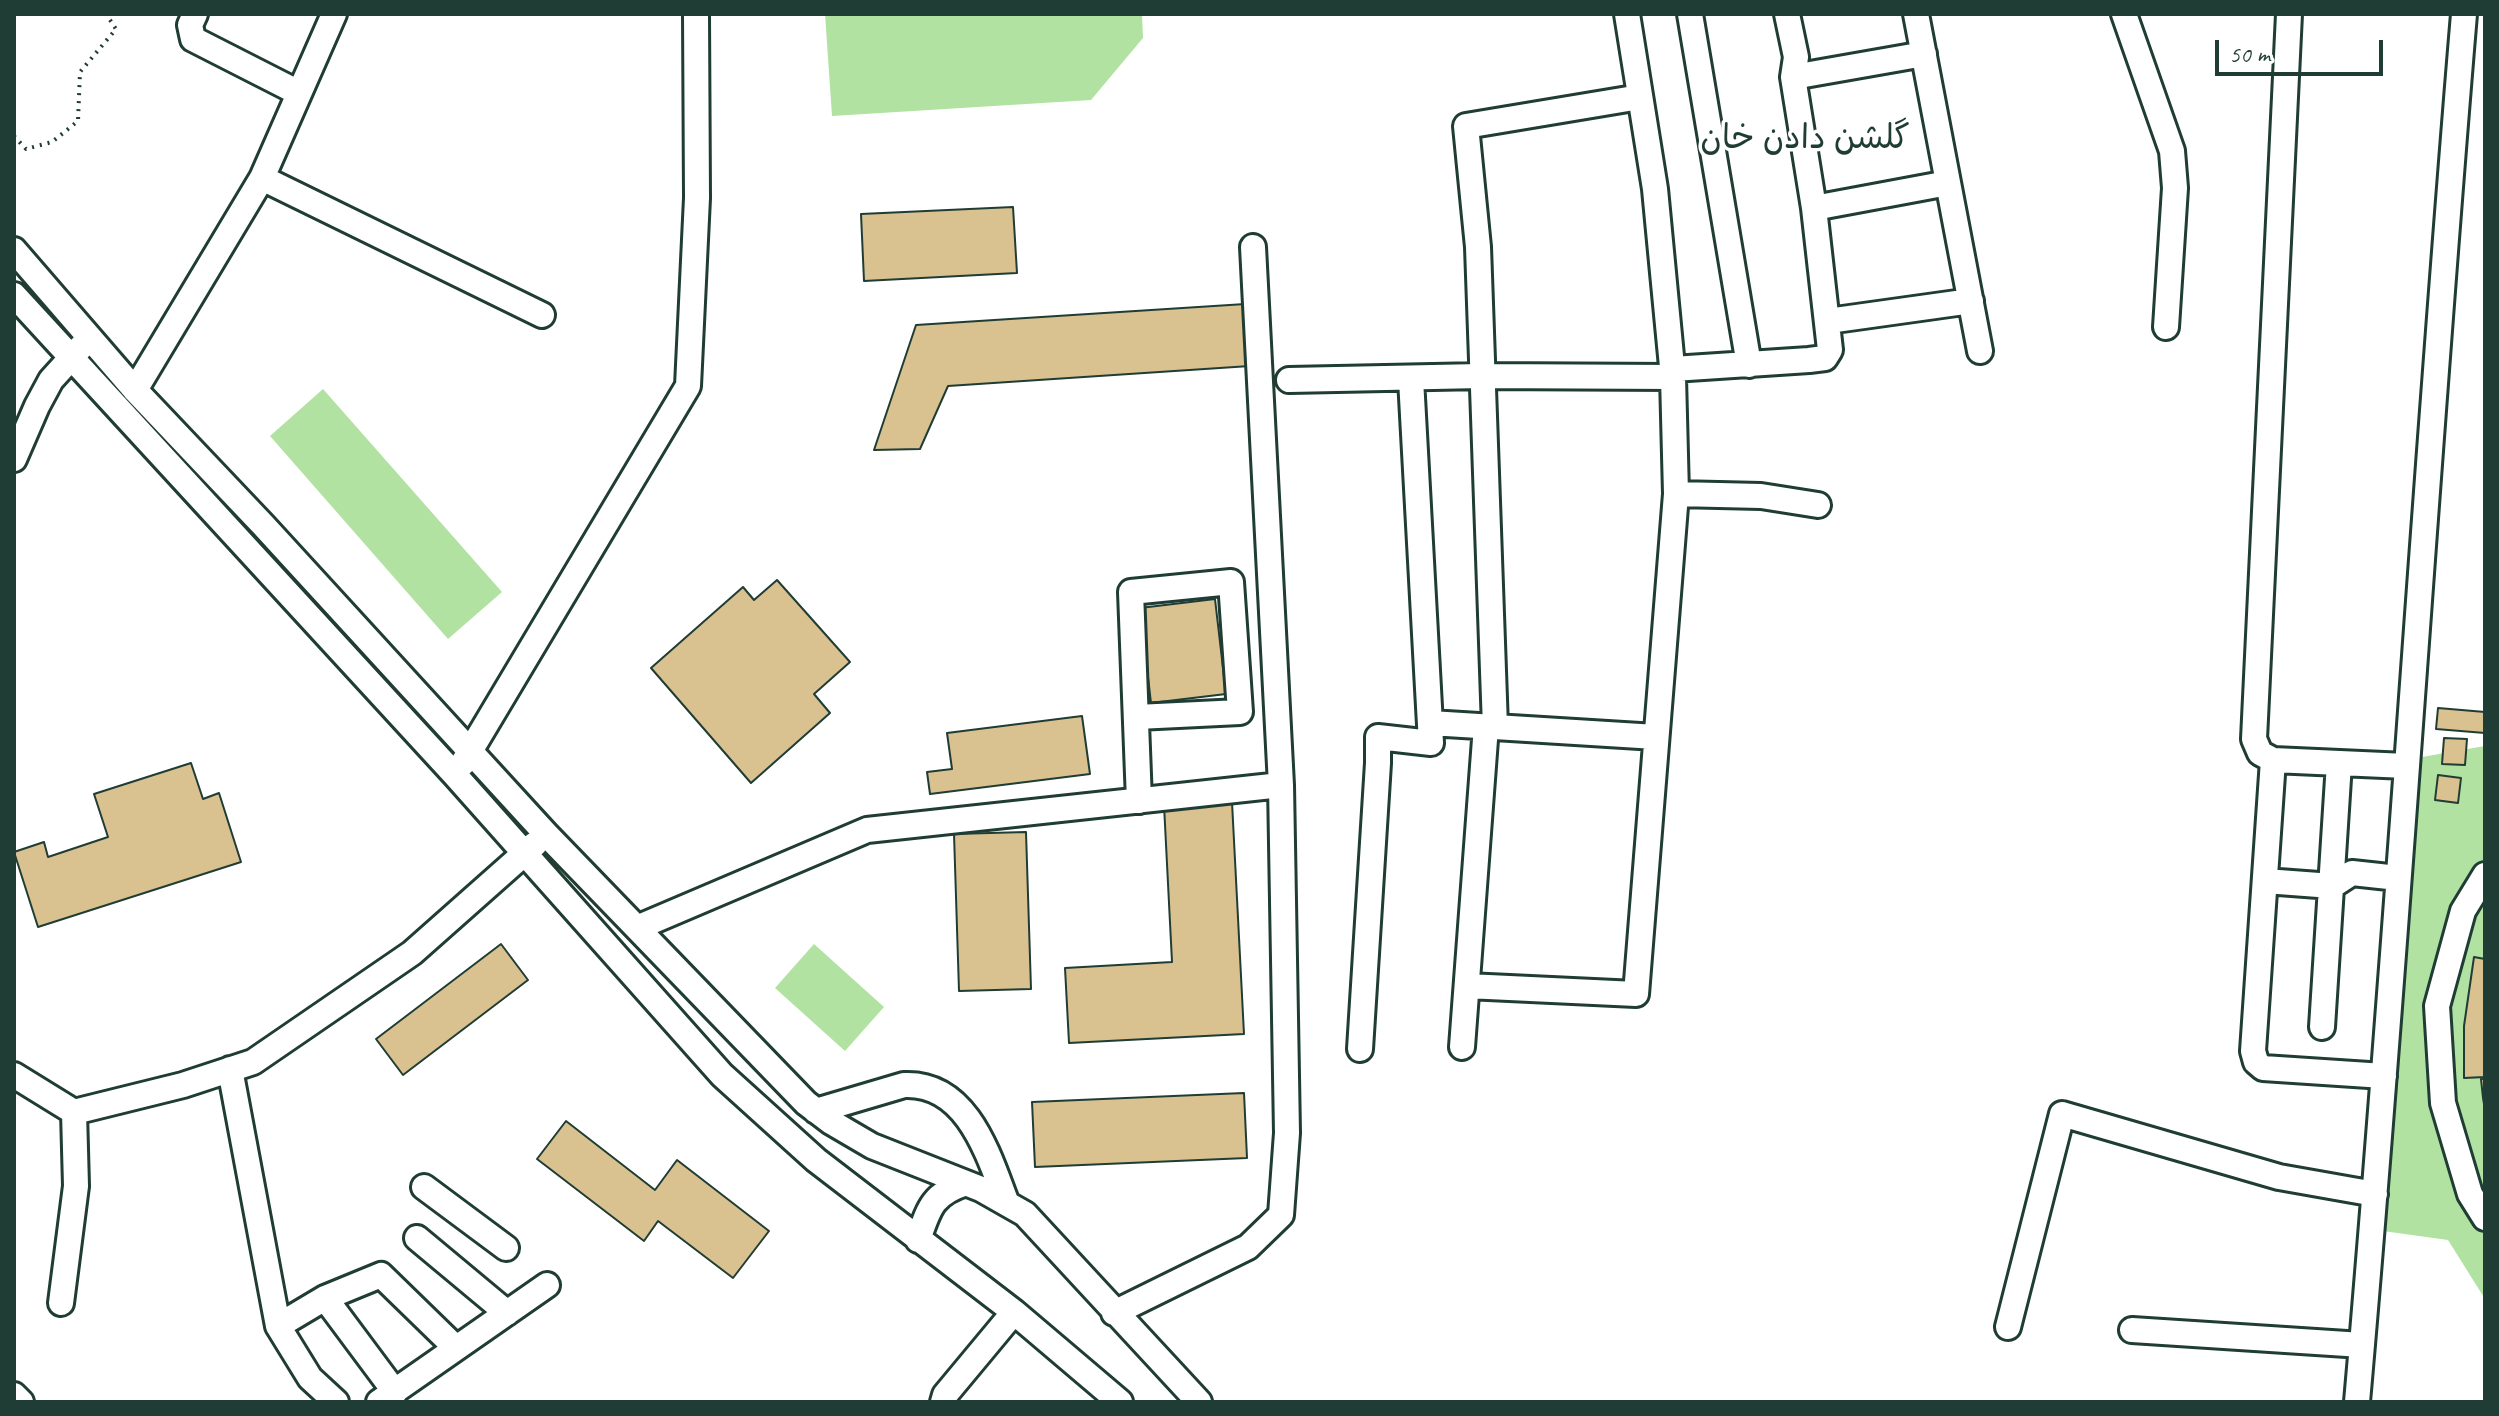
<!DOCTYPE html>
<meta charset="utf-8">
<style>
body{margin:0}
#map{position:relative;width:2499px;height:1416px;overflow:hidden;background:#fff;font-family:Caveat,sans-serif}
canvas{display:block}
.frame{position:absolute;inset:0;border:16px solid #1f3d34;pointer-events:none}
.scale{position:absolute;left:2215px;top:40px;width:168px;height:36px;box-sizing:border-box;border:4px solid #1f3d34;border-top:0;padding-left:10px;font-size:24px;line-height:28px;white-space:nowrap;color:#1f3d34;-webkit-text-stroke:6px #fff;paint-order:stroke}
</style>
<div id="map">
<canvas width="2499" height="1416"></canvas>
<div class="frame"></div>
<div class="scale">50 m</div>
</div>
<script>
const ctx = document.querySelector('canvas').getContext('2d');
ctx.lineJoin = 'round';
function fill(path, color) {
  ctx.fillStyle = color;
  ctx.fill(path, 'evenodd');
}
function trace(path, color, width, dash) {
  ctx.strokeStyle = color;
  ctx.lineWidth = width;
  ctx.lineCap = dash ? 'butt' : 'round';
  ctx.setLineDash(dash || []);
  ctx.stroke(path);
}
function write(font, color, halo, rows, align = 'center') {
  ctx.font = font + ' Caveat,"Playpen Sans Arabic",sans-serif';
  ctx.lineWidth = 7;
  ctx.setLineDash([]);
  ctx.textBaseline = 'middle';
  ctx.strokeStyle = halo;
  ctx.fillStyle = color;
  for (const [text, x, y, turn = 0] of rows) {
    ctx.save();
    ctx.translate(x, y);
    ctx.rotate((+turn || 0) * Math.PI / 180);
    ctx.textAlign = isNaN(turn) ? turn : align;
    if (halo) ctx.strokeText(text, 0, 0);
    ctx.fillText(text, 0, 0);
    ctx.restore();
  }
}
fill(new Path2D(`
 M825 14H1142L1143 38 1091 100 832 116Z
 M323 389 502 592 448 639 270 436Z
 M2485 746V1299L2448 1240 2383 1231 2422 757Z
 M814 944 884 1007 845 1051 775 988Z`), '#b1e2a2');
const building = new Path2D(`
 M1013 207 1017 273 864 281 861 214Z
 M1261 303 1265 365 948 386 920 449 874 450 916 325Z
 M777 580 850 662 814 694 830 713 751 783 651 668 743 587 754 600Z
 M1215 599 1226 694 1151 703 1140 608Z
 M2438 708 2485 712V733L2436 729Z
 M1082 716 1090 774 930 794 927 772 952 769 947 733Z
 M2444 738 2467 739 2465 765 2442 764Z
 M191 763 203 799 219 793 241 862 38 927 14 852 44 842 48 857 108 837 94 794Z
 M2438 775 2461 778 2458 803 2435 800Z
 M1232 802 1244 1034 1069 1043 1065 968 1172 962 1164 805Z
 M1026 832 1031 989 959 991 954 834Z
 M501 944 528 980 403 1075 376 1039Z
 M2474 957 2485 959V1077L2464 1078V1026Z
 M2481 1079H2485V1110L2483 1098Z
 M1244 1093 1247 1158 1035 1167 1032 1102Z
 M566 1121 655 1190 677 1160 769 1231 733 1278 658 1221 644 1241 537 1159Z`);
fill(building, '#d9c190');
trace(building, '#1f3d34', 2);
const minor = new Path2D(`
 M195 14 190 25 193 39 299 93
 M1690 14 1749 365
 M1916 14 1980 351
 M2124 14 2172 151 2175 188 2166 327
 M2289 14 2254 739 2260 753 2273 760 2406 766
 M1793 77 1924 54
 M262 178 542 315
 M1814 208 1948 183
 M14 250 135 390 264 526 546 834 806 1103 831 1122 872 1146 981 1189 1025 1214 1199 1402
 M14 295 455 775 722 1075 816 1160 1014 1312 1120 1402
 M1828 321 1971 301
 M1673 369 1809 360 1825 358 1830 350 1814 208 1793 77 1796 57 1787 14
 M1289 380 1481 376 1673 377
 M135 390 262 178 334 14
 M14 459 37 406 51 380 81 347
 M1676 494 1761 496 1818 505
 M1137 717 1240 712 1231 582 1131 592 1139 801
 M1430 723 1656 737
 M1495 727 1478 247 1466 126 1640 97
 M2273 760 2253 1051 2256 1062 2263 1068 2384 1076
 M463 763 688 386 697 198 696 14
 M2485 875 2463 911 2437 1006 2443 1103 2470 1194 2485 1218
 M2265 881 2332 886 2352 873 2398 878
 M639 927 867 830 1281 785
 M1467 986 1636 994 1676 494 1673 377 1655 189 1627 14
 M2322 1027 2339 763
 M1462 1047 1486 726
 M1360 1049 1378 763V737L1431 743 1411 379
 M230 1069 278 1326 310 1378 336 1402
 M14 1075 74 1112 183 1085 253 1062 412 953 535 844
 M816 1111 904 1085C967 1082 988 1154 1006 1201
 M424 1187 506 1248
 M417 1238 507 1313
 M918 1240C929 1208 932 1194 966 1183
 M325 1298 395 1392
 M61 1303 76 1186 74 1112
 M1114 1313 1248 1247 1281 1215 1287 1133 1281 785 1253 247
 M278 1326 325 1298 381 1275 456 1348
 M2008 1327 2062 1114 2279 1177 2375 1194
 M2132 1330 2362 1345
 M14 1395 21 1402
 M379 1402 547 1285
 M943 1402 945 1395 1014 1312
 M2357 1402C2398 940 2425 476 2464 14`);
trace(minor, '#1f3d34', 30);
trace(new Path2D(`
 M14 136 26 149 52 142 78 121 80 72 116 29 106 14`), '#1f3d34', 4, [2, 6]);
trace(minor, '#fff', 24);
write('34px', '#1f3d34', '#fff', [
 ["گلشن دادن خان",1805,139]
]);
</script>
